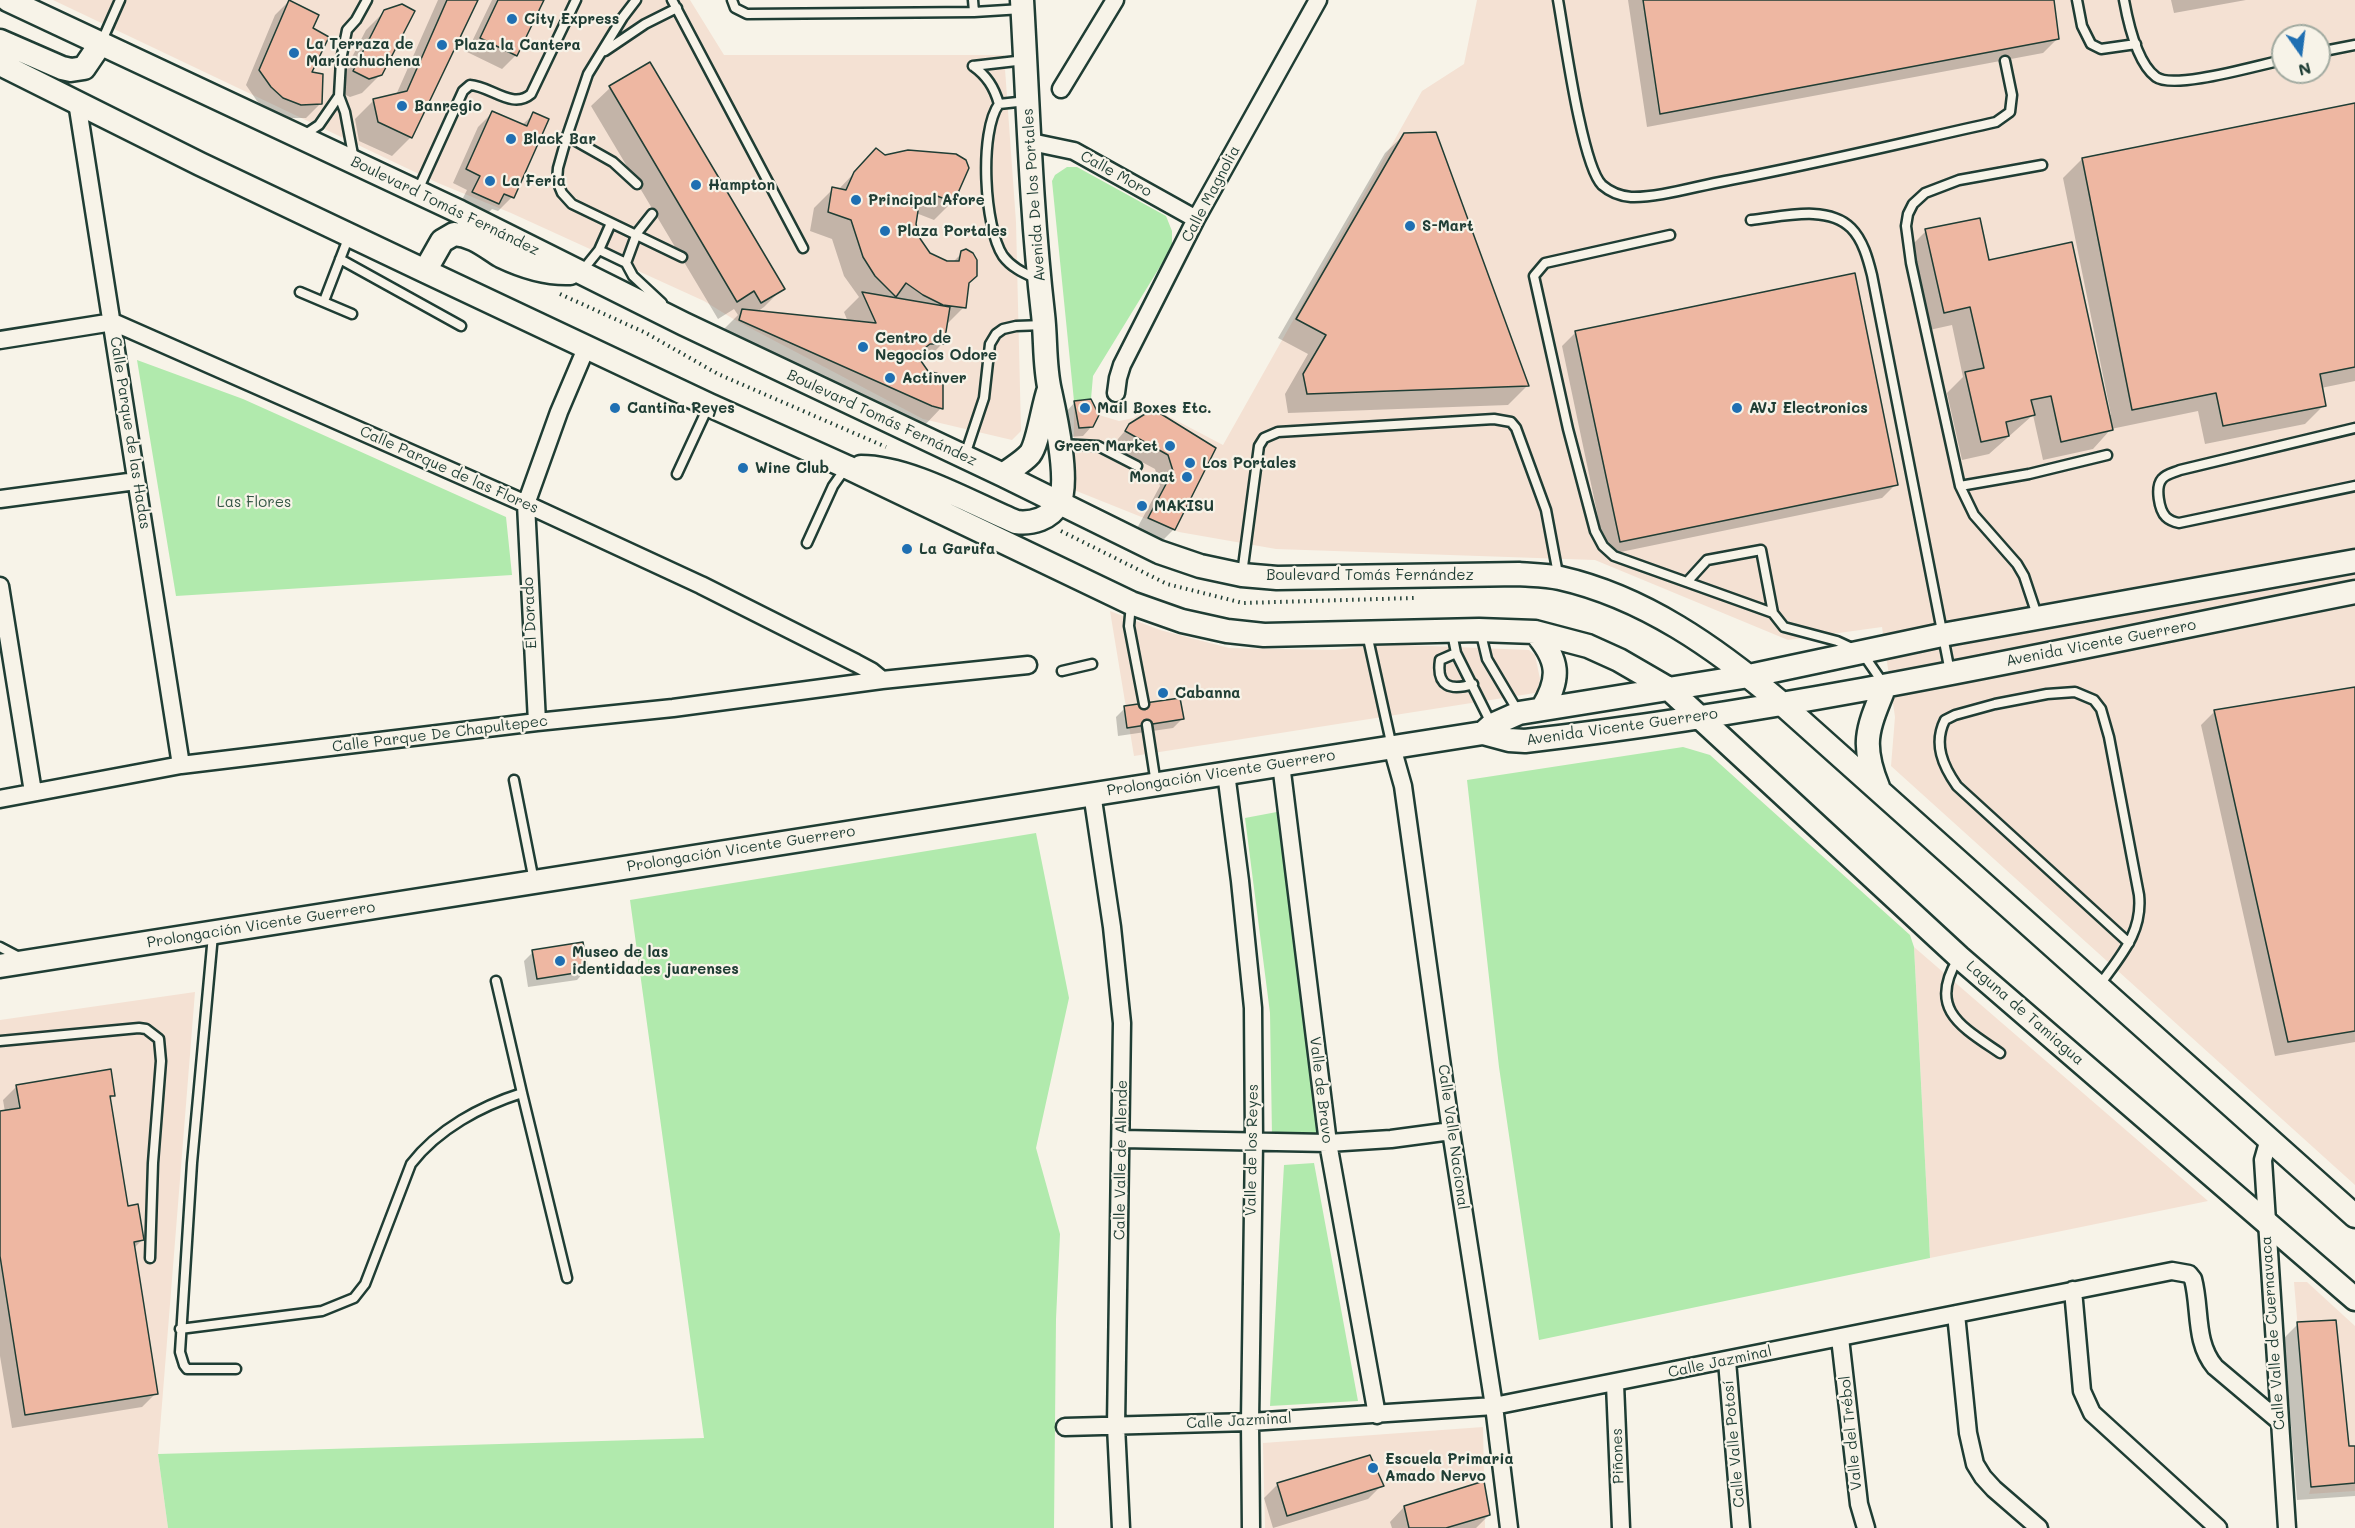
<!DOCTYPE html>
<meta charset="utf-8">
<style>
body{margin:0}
#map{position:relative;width:2355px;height:1528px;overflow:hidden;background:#f7f3e8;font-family:Mali,sans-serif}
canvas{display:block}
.north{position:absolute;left:2271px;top:24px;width:60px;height:60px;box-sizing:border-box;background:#f7f3e8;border:2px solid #a1aaa0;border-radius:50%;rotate:166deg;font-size:16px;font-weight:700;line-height:24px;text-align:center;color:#1f3d34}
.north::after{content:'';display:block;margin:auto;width:21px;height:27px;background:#1f6fb2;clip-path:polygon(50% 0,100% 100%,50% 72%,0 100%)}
</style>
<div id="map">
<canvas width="2355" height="1528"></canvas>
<div class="north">N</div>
</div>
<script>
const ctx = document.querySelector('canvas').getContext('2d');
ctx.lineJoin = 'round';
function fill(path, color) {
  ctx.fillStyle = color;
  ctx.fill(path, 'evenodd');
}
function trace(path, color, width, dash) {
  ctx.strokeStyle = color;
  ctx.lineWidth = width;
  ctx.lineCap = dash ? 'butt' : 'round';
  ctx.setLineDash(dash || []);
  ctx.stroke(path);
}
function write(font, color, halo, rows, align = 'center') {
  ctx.font = font + ' Mali,sans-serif';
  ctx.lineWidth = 4.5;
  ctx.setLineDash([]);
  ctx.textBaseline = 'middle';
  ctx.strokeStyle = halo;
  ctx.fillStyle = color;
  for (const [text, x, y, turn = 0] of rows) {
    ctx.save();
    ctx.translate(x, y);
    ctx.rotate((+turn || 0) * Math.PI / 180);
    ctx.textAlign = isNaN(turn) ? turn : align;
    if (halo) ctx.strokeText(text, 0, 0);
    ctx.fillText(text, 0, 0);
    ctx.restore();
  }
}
fill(new Path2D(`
 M53 0H690L724 55H1004L1016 222 1021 431 1012 440 923 419 735 320 704 301 511 213 438 183Z
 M1477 0H2355V1185L1891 766 1895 717 1882 627 1788 640 1595 560 1276 549 1179 532 1074 490V401L1091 399 1099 415 1119 421 1134 418 1141 411 1143 403 1223 445 1422 91 1464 64ZM2283 36H2319V72H2283Z
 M1110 611 1160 630 1229 648 1335 650 1381 644 1529 650 1535 655 1540 679 1538 690 1535 693 1134 756Z
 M1914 947 2208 1201 1930 1258Z
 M195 992 158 1454 168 1528H0V1020Z
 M2294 1282H2307L2355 1326V1491L2309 1494 2311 1487Z
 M1483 1427 1485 1528H1265L1263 1443Z`), '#f4e1d3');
fill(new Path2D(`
 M1067 167H1077L1166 216 1172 231V247L1093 376 1091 399 1074 401 1052 181 1055 175Z
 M137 360 243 399 506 517 512 575 176 596Z
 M1683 747 1710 755 1910 935 1914 947 1930 1258 1539 1340 1499 1067 1467 780Z
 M1282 811 1322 1133 1272 1136 1270 1013 1245 818Z
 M1036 833 1069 998 1036 1148 1060 1234 1056 1319 1054 1528H168L158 1454 704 1438 630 900Z
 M1314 1163 1358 1401 1270 1406 1284 1165Z`), '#b1eaad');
fill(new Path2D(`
 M438 0H476L411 137 392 156 359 141 355 119 374 100 396 95Z
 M492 0H542L516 55 502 69 467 52Z
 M1628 0H2053L2057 39 2043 53 1647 127Z
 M2171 0H2246L2174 13Z
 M289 1 320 104 306 118H286L269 112 257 101 246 85 275 15Z
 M385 11 381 74 362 93 350 97 335 90 366 30Z
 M610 88 783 288 764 307 757 312 848 322 844 312 859 297 844 276 832 239 810 231 814 208 833 189 838 190 876 150 953 201 934 220 916 213 914 224 917 238 929 254 952 263 962 253 972 254 977 268 976 275 967 284 964 307 945 326 943 343 924 362H920L928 372 941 408 923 427 721 339 724 329 738 315 734 309 718 319 591 106Z
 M2355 104V381L2321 388 2324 405 2305 424 2205 444 2198 411 2111 429 2093 449 2043 460 2033 415 1989 454 1962 460 1947 393 1963 377 1952 325 1925 331 1907 250 1926 231 1988 262 2108 415H2111L2063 178 2082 159Z
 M492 113 522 125 534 114 547 120 512 197 498 211 492 209 484 217 459 206 467 190 453 183 478 127Z
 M1405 134 1527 386 1508 405 1288 413 1285 394 1308 354 1278 338 1385 153Z
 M1576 332 1896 484 1882 498 1606 555 1562 346Z
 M1075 402 1092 426 1083 436 1070 437 1066 412Z
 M1130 425 1214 448 1174 529 1160 543 1135 532 1160 486 1155 469 1112 446Z
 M2355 689V1042L2275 1056 2201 725 2215 711Z
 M1125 708 1182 719 1173 728 1118 736 1116 717Z
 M533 952 586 970 577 980 528 987 524 961Z
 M17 1086 114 1095 109 1100 127 1208 142 1240 133 1249 156 1393 142 1407 12 1428 0 1356V1113L5 1112 3 1100ZM17 1096H20L23 1115H20Z
 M2298 1324 2347 1448H2355V1496L2297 1500 2284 1338Z
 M1278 1484 1382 1485 1368 1499 1273 1528 1264 1498Z
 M1404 1507 1489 1515 1476 1528H1392L1390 1522Z`), '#0003');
const building = new Path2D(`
 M289 0 319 15 313 28 329 37 312 72 323 74 322 104 301 105 283 98 271 87 259 70Z
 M447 0H478L412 138 378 122 373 99 407 91Z
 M498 0H544L517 56 480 38Z
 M1643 0H2054L2059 39 1660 114Z
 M402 4 415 11 382 75 369 79 353 71 384 10Z
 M650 62 785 289 761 303 754 291 737 302 609 86Z
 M2355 103V367L2320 374 2326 406 2223 426 2216 393 2132 410 2082 158Z
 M492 111 527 126 533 112 549 119 514 198 504 194 499 204 472 192 480 176 466 169Z
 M1436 132 1529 386 1307 394 1303 374 1326 335 1296 319 1404 133Z
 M876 148 885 155 908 150 956 154 966 160 969 168 954 202 934 195 916 199 911 206 918 211 916 224 919 237 930 253 947 261H959L961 251 966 249 973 253 977 260V276L969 283 966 308 943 305 923 295 906 283 896 297 875 276 863 257 851 220 828 212 832 187 846 190 854 172Z
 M1980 218 1989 260 2072 242 2113 430 2061 442 2051 396 2031 400 2035 415 2006 422 2009 436 1981 442 1965 372 1984 368 1970 307 1944 313 1925 229Z
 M1855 273 1898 485 1620 542 1575 331Z
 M862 292 950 307 944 344H930L921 351V361L928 371 943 375V409L932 406 739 320 742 309 876 323Z
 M1091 399 1099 415 1093 427 1079 428 1074 401Z
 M1153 409 1216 448 1175 530 1148 518 1173 471 1168 455 1125 431 1129 424Z
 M2355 687V1031L2288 1042 2214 710Z
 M1180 698 1184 719 1127 728 1124 706Z
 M583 942 588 971 537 979 532 950Z
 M111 1069 115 1096H110L128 1206 138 1204 144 1240 134 1242 158 1394 25 1415 0 1256V1111L20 1108 16 1085Z
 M2336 1320 2349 1446H2355V1483L2311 1487 2297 1322Z
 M1370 1455 1384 1486 1287 1516 1277 1483Z
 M1484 1481 1490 1515 1446 1528H1409L1404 1506Z`);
fill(building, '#eeb7a2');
trace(building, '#1f3d34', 1.5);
const lane = new Path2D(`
 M636 0 623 17 588 74 567 136 558 168 557 181 562 193 572 204 682 257
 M672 0 803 248
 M732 0 735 8 747 14 974 12 1022 9
 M973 0 974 12
 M1558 0C1564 33 1582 166 1602 185 1610 192 1620 196 1631 197 1658 198 1697 186 1725 181 1816 164 1906 142 1996 122L2010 112 2012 95 2005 61
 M2077 0 2082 26 2091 44 2101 49 2136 44
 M2124 0C2128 22 2137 63 2156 77 2174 90 2258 65 2283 60
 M101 43 120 0
 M605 51 645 24 677 8
 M2319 52 2355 45
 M973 66 1025 60
 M973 66C987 76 994 87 999 104
 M1027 101 999 104C979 131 984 227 1003 256 1012 268 1024 273 1037 279
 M304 135 319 125 339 96
 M567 136 613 162 637 184
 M354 160 345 112 339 96 341 60 347 30 356 20 367 0
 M418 190 463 91 470 85C491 86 512 110 531 94L576 0
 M652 214 637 233 626 263 633 276 662 303
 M1751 220C1781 217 1827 204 1851 228 1863 240 1868 259 1872 275L1950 672
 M1670 235 1545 263 1534 276 1568 429 1595 531 1603 546 1614 556 1773 613 1784 627 1837 641 1852 648
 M599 250 626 263
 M340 259 461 326
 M582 271 599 250 611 223
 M300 292 352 314
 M324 301 349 236
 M2355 428 2180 470C2173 473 2166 474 2162 479 2155 487 2159 510 2166 517 2170 521 2174 522 2179 523L2355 486
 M1062 444 1098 446 1137 466
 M965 455 984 398 990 344 996 334 1003 329 1016 326 1044 325
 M677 474 709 405
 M1960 486 2029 474 2107 455
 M807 543 833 486 845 469
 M1242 574 1259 446 1264 438 1278 432 1494 419 1511 422 1516 428 1546 510 1558 574
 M1687 582 1707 560 1761 550 1773 613
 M1131 604 1129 626 1144 704
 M2037 615 2024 576 2017 564 1974 515 1960 486 1911 263 1906 226 1908 214 1913 204 1925 193 1959 180 2042 165
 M1480 630 1487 659 1519 713
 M1452 633 1456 653 1492 725
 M1367 634 1392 747
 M1456 653 1440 660C1436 687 1451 691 1473 684
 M1863 654 1883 683
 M1062 671 1092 664
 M1147 725 1156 784
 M514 780 534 881
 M213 935 192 1163 180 1352 184 1365 187 1369H236
 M0 947 21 958
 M1958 959C1927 1009 1962 1027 2000 1053
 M496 981 522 1093
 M2099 986C2120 956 2143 933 2139 895L2109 737 2101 709 2094 700 2075 692 2047 694 1995 704 1955 715 1945 720C1933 744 1943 766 1957 786L2129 943
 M0 1041 139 1028 146 1029 159 1039 161 1061 153 1163 150 1258
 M180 1329 322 1311 354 1298 365 1284 411 1164C438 1129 481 1106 522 1093L567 1278`);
const street = new Path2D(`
 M1061 89 1115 0
 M77 102 181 765
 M1031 142 1074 151 1196 219
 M0 340 113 322 526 504 701 585 856 663 871 671 882 680
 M1116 393 1118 378 1122 365 1196 219 1318 0
 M0 499 136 481
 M0 586 33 792
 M537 722 526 504 559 412 587 346
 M1392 747 1403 786 1451 1131 1494 1406 1509 1528
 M1281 764 1328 1143 1377 1415
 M1226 773 1240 881 1253 1008 1254 1142 1250 1422 1251 1528
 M1092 793 1112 927 1122 1023 1116 1426 1121 1528
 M0 799 181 765 537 722 673 708 882 680 1028 665
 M1122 1139 1328 1143 1391 1139 1451 1131
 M2269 1139 2263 1160 2287 1528
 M2073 1290 2082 1391 2092 1413 2218 1528
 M1956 1314 1968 1433 1975 1464 1983 1477 1994 1489 2039 1528
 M1840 1338 1859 1504 1866 1528
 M1727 1361 1741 1528
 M1615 1384 1621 1528
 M1065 1427 1250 1422 1494 1406 2172 1271 2189 1274 2193 1279C2201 1309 2194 1342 2215 1367L2279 1421`);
const secondary = new Path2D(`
 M8 0 460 212 684 324 1003 475 1159 552 1200 566 1242 575 1277 578 1519 574C1532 575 1547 575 1560 578 1644 597 1716 648 1781 703L2355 1216
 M0 41 62 68 71 70 84 68 101 43
 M0 64 200 164 425 271 709 405 847 467 1131 603 1182 621 1227 631 1264 635 1479 630 1535 632 1588 646 1619 660 1669 689 1959 957 2355 1299
 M425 271 442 241 454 234C473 235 486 247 501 256 522 266 547 274 570 273
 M861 467C909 467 971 503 1016 522 1032 524 1050 519 1059 503 1070 482 1055 414 1050 391 1044 366 1046 339 1043 314 1031 210 1028 104 1022 0
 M1003 475C1012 468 1023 462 1030 454 1038 444 1043 405 1049 389
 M1535 632C1559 660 1561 678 1542 709
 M1483 733 1492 725 1519 713 1749 676 1942 635 2355 561
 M1878 787C1860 743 1868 728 1885 686
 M0 966 1483 733 1509 740 1525 741C1804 709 2079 647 2355 592`);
trace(lane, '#1f3d34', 13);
trace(street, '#1f3d34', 21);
trace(secondary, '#1f3d34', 27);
trace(new Path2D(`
 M560 294 646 333 718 374 886 447
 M1061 531 1167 584 1243 603 1414 598`), '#1f3d34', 4, [1.5, 4.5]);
trace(lane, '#f7f3e8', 8);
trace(street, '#f7f3e8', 16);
trace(secondary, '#f7f3e8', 22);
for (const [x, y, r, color] of [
 [512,19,6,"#1f6fb2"],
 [442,45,6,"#1f6fb2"],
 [294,53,6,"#1f6fb2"],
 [402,106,6,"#1f6fb2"],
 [511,139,6,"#1f6fb2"],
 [490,181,6,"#1f6fb2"],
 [696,185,6,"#1f6fb2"],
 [856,200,6,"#1f6fb2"],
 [1410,226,6,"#1f6fb2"],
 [885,231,6,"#1f6fb2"],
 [863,347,6,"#1f6fb2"],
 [890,378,6,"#1f6fb2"],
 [615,408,6,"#1f6fb2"],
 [1085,408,6,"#1f6fb2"],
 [1737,408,6,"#1f6fb2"],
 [1170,446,6,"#1f6fb2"],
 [1190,463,6,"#1f6fb2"],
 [743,468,6,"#1f6fb2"],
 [1187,477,6,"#1f6fb2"],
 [1142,506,6,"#1f6fb2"],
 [907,549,6,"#1f6fb2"],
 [1163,693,6,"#1f6fb2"],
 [560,961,6,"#1f6fb2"],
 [1373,1468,6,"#1f6fb2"]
]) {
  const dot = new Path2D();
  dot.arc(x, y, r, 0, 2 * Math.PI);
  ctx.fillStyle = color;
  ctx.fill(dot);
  trace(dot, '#f7f3e8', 2);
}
write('bold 15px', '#1f3d34', '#f7f3e8', [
 ["City Express",524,19],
 ["La Terraza de",306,44],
 ["Maríachuchena",306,61],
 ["Plaza la Cantera",454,45],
 ["Banregio",414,106],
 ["Black Bar",523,139],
 ["La Feria",502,181],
 ["Hampton",708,185],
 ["Principal Afore",868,200],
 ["S-Mart",1422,226],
 ["Plaza Portales",897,231],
 ["Centro de",875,338],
 ["Negocios Odore",875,355],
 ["Actinver",902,378],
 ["Cantina Reyes",627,408],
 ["Mail Boxes Etc.",1097,408],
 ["AVJ Electronics",1749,408],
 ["Green Market",1158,446,"right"],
 ["Los Portales",1202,463],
 ["Wine Club",755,468],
 ["Monat",1175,477,"right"],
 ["MAKISU",1154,506],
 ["La Garufa",919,549],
 ["Cabanna",1175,693],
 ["Museo de las",572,952],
 ["identidades juarenses",572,969],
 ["Escuela Primaria",1385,1459],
 ["Amado Nervo",1385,1476]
], 'left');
write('15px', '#1f3d34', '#f7f3e8', [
 ["Calle Moro",1116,174,29],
 ["Calle Magnolia",1211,194,-62],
 ["Avenida De los Portales",1034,195,-94],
 ["Boulevard Tomás Fernández",445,206,26],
 ["Boulevard Tomás Fernández",882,418,25],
 ["Calle Parque de las Hadas",130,433,81],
 ["Calle Parque de las Flores",449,470,24],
 ["Boulevard Tomás Fernández",1370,575],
 ["El Dorado",530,613,-93],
 ["Avenida Vicente Guerrero",2101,643,-11],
 ["Avenida Vicente Guerrero",1622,727,-8],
 ["Calle Parque De Chapultepec",440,734,-7],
 ["Prolongación Vicente Guerrero",1221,773,-9],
 ["Prolongación Vicente Guerrero",741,849,-9],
 ["Prolongación Vicente Guerrero",261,925,-9],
 ["Laguna de Tamiagua",2025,1013,41],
 ["Valle de Bravo",1321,1090,83],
 ["Calle Valle Nacional",1453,1137,82],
 ["Valle de los Reyes",1252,1150,-89],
 ["Calle Valle de Allende",1121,1160,-89],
 ["Calle Valle de Cuernavaca",2273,1333,-94],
 ["Calle Jazminal",1720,1362,-12],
 ["Calle Jazminal",1239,1421,-3],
 ["Valle del Trébol",1851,1433,-96],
 ["Calle Valle Potosí",1734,1444,-95],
 ["Piñones",1618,1456,-92]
]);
write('15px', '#355746', '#f7f3e8', [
 ["Las Flores",254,502]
]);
</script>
